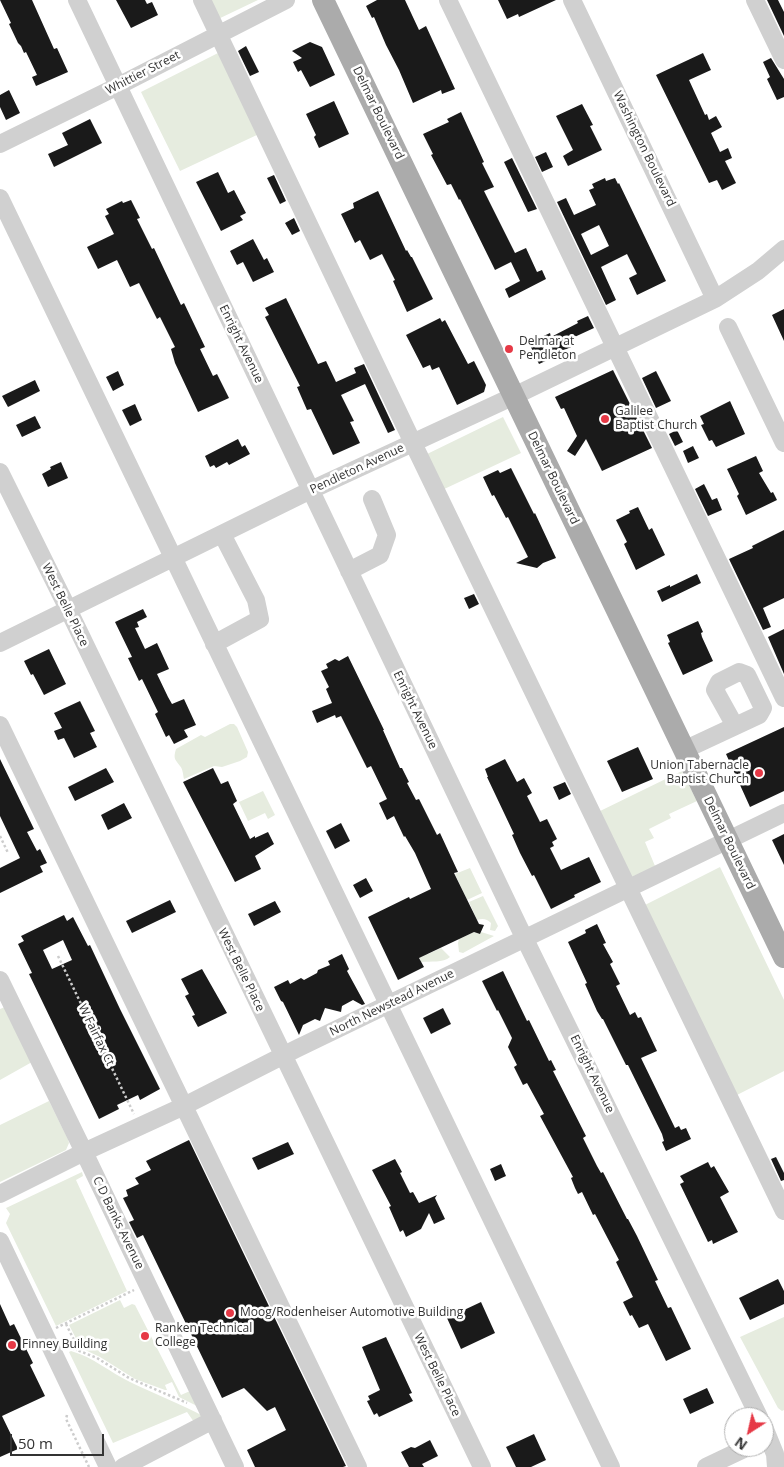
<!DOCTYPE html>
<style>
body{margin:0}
#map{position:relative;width:784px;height:1467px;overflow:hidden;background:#fff;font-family:"Open Sans",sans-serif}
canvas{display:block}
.north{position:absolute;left:724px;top:1407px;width:50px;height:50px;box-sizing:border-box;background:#fff;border:1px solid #adadad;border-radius:50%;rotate:215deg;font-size:14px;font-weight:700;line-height:20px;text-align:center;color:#333}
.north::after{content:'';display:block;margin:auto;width:18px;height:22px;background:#e63946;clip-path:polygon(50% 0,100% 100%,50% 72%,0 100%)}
.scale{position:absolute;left:10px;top:1434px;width:94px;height:22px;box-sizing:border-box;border:2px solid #333;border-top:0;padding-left:6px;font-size:15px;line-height:18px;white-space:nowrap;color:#333;-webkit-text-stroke:4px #fff;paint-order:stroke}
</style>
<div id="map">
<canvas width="784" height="1467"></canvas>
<div class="north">N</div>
<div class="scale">50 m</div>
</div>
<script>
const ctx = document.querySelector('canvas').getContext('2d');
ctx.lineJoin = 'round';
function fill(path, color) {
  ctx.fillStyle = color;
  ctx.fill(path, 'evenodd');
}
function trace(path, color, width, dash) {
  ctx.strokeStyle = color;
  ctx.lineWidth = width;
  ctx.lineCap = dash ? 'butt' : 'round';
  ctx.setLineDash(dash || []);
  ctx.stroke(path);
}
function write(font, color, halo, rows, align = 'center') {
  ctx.font = font + ' "Open Sans",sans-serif';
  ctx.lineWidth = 5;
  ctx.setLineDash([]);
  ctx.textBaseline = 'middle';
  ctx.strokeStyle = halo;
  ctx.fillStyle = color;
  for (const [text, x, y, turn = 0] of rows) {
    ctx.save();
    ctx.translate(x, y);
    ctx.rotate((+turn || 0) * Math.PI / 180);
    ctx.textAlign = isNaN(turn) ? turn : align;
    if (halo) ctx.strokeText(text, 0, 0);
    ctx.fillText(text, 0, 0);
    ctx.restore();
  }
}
fill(new Path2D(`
 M204 0H258L214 21Z
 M220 52 259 134 180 171 141 92Z
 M503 417 521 453 440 491 423 456Z
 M230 724H234L237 727 248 752 247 757 240 761 222 767 214 766 184 779C183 775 183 769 180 766 175 759 173 759 176 749L201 735 205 737Z
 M682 771 697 801 669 814 671 818 649 829 654 838 645 842 655 866 628 879 596 813Z
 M263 791 275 815 268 819 265 813 248 821 239 802Z
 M720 867 784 1000V1071L735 1096 643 906Z
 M470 868 482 893 467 900 455 874Z
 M483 896 498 926 495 931 490 930 491 923C487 919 483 918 477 920L469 902Z
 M474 932 480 934 481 932 494 936 463 953 459 952 458 943 459 939Z
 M441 948 450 957C443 963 431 961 421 962L418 954H428Z
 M5 1007 32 1062 0 1080V1009Z
 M49 1101 68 1139 69 1143 66 1150 0 1182V1125Z
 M82 1172 83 1176 76 1180 127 1291 56 1326 6 1223 10 1214 6 1208Z
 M120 1300 124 1308 132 1304 135 1305 181 1395 190 1391 199 1407 179 1397 172 1382 165 1385 167 1390H165L135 1379 100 1357 81 1348 69 1325Z
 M784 1317V1410L782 1411 778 1408 740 1337Z
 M71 1351C93 1357 111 1373 130 1382 155 1394 181 1404 205 1417L194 1422 187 1412 113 1443 69 1352Z`), '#e6ecdf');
fill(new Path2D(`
 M0 0H32L54 49 57 48 68 72 36 86 32 77 37 75 26 52 24 53 21 46 18 43 9 24 11 23Z
 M116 0H145L147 4 152 2 158 15 131 28Z
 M377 0H405L419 30 426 26 455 89 442 94 441 90 413 103 399 70 386 45 374 17 372 18 366 6Z
 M498 0H556L519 17 518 14 507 19Z
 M767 0H778L784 12V36Z
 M310 42 322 47 335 75 310 87 301 70 298 72 293 62 302 58 292 51Z
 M246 46 259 72 250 76 238 51Z
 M703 53 711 70 689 80 705 115 707 114 709 120 716 116 722 127 711 133 720 152 728 148 732 158 725 161 736 183 722 190 717 180 709 183 656 75Z
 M771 58 784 79V97L777 100 767 79 770 77 763 62Z
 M9 90 20 113 6 120 0 107V95Z
 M334 101 349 134 319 148 314 137 316 135 306 114Z
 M582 104 593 125 590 126 602 150 568 166 563 156 573 150 556 116Z
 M461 112 484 162 482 163 494 187 484 191 515 253 526 248 537 272 542 270 546 279 509 298 505 289 520 281 511 262 495 270 460 199 459 200 451 184 447 185 431 155 433 154 423 134 449 122 447 119Z
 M90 119 102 143 54 167 48 154 68 145 62 133Z
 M546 152 553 167 542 172 535 157Z
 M512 158 537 209 528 212 504 162Z
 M218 172 228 193 234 190 246 213 240 216 243 220 221 231 196 182Z
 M274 175 286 201 280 204 267 178Z
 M605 178 606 181 615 178 618 184 619 183 666 281 637 295 629 278 637 274 627 254 601 267 616 300 606 305 557 202 566 198 574 215 596 205 589 190 594 188 592 184ZM599 225 609 246 591 255 581 234Z
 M378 191 406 251 407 250 411 257H412L433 299 407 312 393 281 395 280 382 254 370 260 360 240 355 243 341 214 354 208 353 203Z
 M131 200 140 218 137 219 152 249 154 248 181 305 184 303 205 347 200 349 213 376 217 374 229 398 198 412 175 363 171 349 175 347 160 317 157 319 139 283 130 287 117 260 98 269 87 247 114 234 105 216 109 214 106 209 122 201 123 203Z
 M294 218 300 231 292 235 285 223Z
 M253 239 264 260 267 258 274 272 253 282 243 262 237 265 230 251Z
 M286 298 318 364 326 361 336 382 356 373 354 368 364 364 395 430 388 433 365 384 341 395 354 421 350 422 360 443 333 455 311 409 307 410 297 387 300 386 265 317 269 315 265 308Z
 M784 309V341L772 315Z
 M588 316 594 328 568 340 571 347 560 352 561 354 539 364 529 343 550 333 551 337 578 323 577 321Z
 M440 318 442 322 445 320 468 364 474 361 486 385 484 392 457 405 439 367 432 370 430 365 423 368 406 335Z
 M613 370 652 448 602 471 586 439 575 456 567 451 577 436 564 408 561 409 555 397Z
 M118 371 124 385 113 391 106 377Z
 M656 371 671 401 656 408 642 378Z
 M35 380 40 391 8 407 2 396Z
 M730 401 745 434 716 447 712 440 709 441 701 425 704 424 700 416Z
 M135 404 142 420 130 426 122 410Z
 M35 416 41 428 22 437 16 425Z
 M677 430 683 442 675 446 669 434Z
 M238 439 242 447 245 445 250 454 229 465 227 462 216 468 214 465 210 467 205 456Z
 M693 446 699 458 688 463 683 451Z
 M756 456 763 471 759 473 771 493 773 492 777 500 746 515 737 496 739 494 727 469Z
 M61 462 68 478 48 487 42 474 51 469 50 467Z
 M511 468 534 514 535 513 556 558 543 563 537 568 516 563 528 557 508 517 506 518 494 495 492 496 483 477 498 470 500 473Z
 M704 484 712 500 717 498 722 510 708 516 695 489Z
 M638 507 649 530 652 528 665 555 636 570 624 544 627 542 616 520 630 513 629 511Z
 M784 530V598L763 608 771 627 763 630 729 559 753 548 752 546Z
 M697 574 701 583 662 602 657 591 670 585V587Z
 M474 594 479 604 469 609 464 598Z
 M143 609 147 617 137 622 139 627 135 628 145 649 157 643 169 669 157 674 168 697 172 704 184 699 196 725 184 730 188 737 174 744 169 735 166 737 155 714 158 712 142 679 139 681 128 658 132 657 115 622Z
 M698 621 703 632 701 633 702 637 713 661 683 675 668 643 670 642 667 635Z
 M784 629V674L768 637Z
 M49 649 66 684 44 695 33 674 31 675 24 661Z
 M348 656 384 730H383L400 768H402L409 782 407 783 416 800 419 799 437 835 440 833 458 872 454 873 479 924 484 925 480 934 474 932 419 958 424 967 398 980 368 917 409 897 410 899 431 889 415 853 405 836 404 837 394 816 387 820 379 803 387 799 371 766 367 768 341 716 336 718 335 715 317 723 312 711 332 703 326 689 329 687 321 671 328 668 326 664 335 659 339 661Z
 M80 701 95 731 90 733 97 747 74 758 64 738 58 740 54 731 62 728 54 713Z
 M784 727V791L750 807 726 754Z
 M638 747 653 779 622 792 607 761Z
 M0 759 34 829 27 832 37 851 40 849 47 863 40 866 43 872 0 893V868L20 858 0 816Z
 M505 759 517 782 524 778 532 793 527 796 540 822 547 819 557 839 552 842 554 846 550 848 561 870 589 857 601 882 574 895 575 897 551 909 534 875 532 876 520 853 512 835 514 834 487 777H488L485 769Z
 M106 768 114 782 75 801 68 787Z
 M213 768 221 784 228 781 237 801 233 804 250 839 255 836V838L268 832 274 844 255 856 261 869 235 882 183 782Z
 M565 782 571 794 559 800 553 787Z
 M124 803 132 818 108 830 101 815Z
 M341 823 350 841 335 849 326 831Z
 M784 834V865L772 840Z
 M366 878 373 891 360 898 353 885Z
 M170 900 176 912 132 933 126 921Z
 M275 901 281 912 254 926 248 914Z
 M64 915 67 921 73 917 88 946 90 945 120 1009 160 1089 140 1100 138 1095 117 1105 119 1109 99 1119 29 974 32 973 18 944 24 941 21 936ZM63 940 72 960 52 969 43 950Z
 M597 924 606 943 603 944 613 962 610 964 620 984 616 986 630 1015 635 1012 638 1018 641 1017 657 1051 641 1058 675 1128 679 1126 681 1130 686 1128 691 1139 666 1151 662 1142 664 1141 662 1134 628 1065H626L603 1019H602L597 1011 585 984 587 983 568 942 586 933 585 930Z
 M342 954 349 969 347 971 365 1004 362 1005 353 1000 342 1006 341 1012 325 1008 320 1021 315 1019 303 1025 299 1035 283 1002 281 1001 274 987 288 980 290 984 301 978 304 980 317 973 318 970 330 965 328 961Z
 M202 969 227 1013 198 1027 192 1016 195 1015 185 996 189 994 181 979Z
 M503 971 527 1021 529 1020 549 1061 551 1060 556 1070 553 1071 586 1136 583 1138 597 1166 601 1173 603 1172 627 1219H628L637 1236 658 1280 655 1281 656 1283 668 1308 671 1307 691 1349 666 1361 648 1324 639 1328 632 1315 630 1316 623 1302 633 1297 616 1262 619 1260 595 1214 593 1215 582 1192 578 1194 575 1188 571 1178 573 1177 540 1116 544 1114 527 1083 523 1085 514 1067 517 1065 508 1047 512 1038 498 1010 497 1011 482 981Z
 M443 1008 451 1024 431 1034 423 1018Z
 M189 1140 346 1466 343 1467H255L247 1450 286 1430 275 1407 267 1411 244 1388 222 1398 143 1235 137 1238 129 1222 134 1220 123 1198 128 1196 126 1190 139 1184 135 1178 151 1170 146 1161Z
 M288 1142 294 1154 258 1170 252 1158Z
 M776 1157 784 1173V1180L781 1181 771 1159Z
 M395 1159 402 1172 400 1173 410 1193 413 1192 419 1203 437 1195 435 1198 445 1219 434 1224 429 1213 421 1229 406 1237 403 1230 400 1232 389 1207 391 1206 372 1170Z
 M708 1162 711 1168 714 1166 729 1192 720 1197 738 1232 713 1244 712 1240 708 1242 680 1184 684 1182 680 1176Z
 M501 1164 506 1176 495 1181 490 1169Z
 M778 1279 784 1291V1304L750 1320 739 1298Z
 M481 1302 495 1333 461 1349 447 1318Z
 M0 1304 10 1326 14 1324 33 1363 30 1365 45 1396 2 1416 18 1449 0 1457Z
 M386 1337 412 1393 409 1394 413 1401 379 1417 377 1413 374 1415 367 1401 370 1400 368 1396 380 1390 362 1347Z
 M707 1388 714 1403 690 1414 683 1399Z
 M534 1434 546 1460 531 1467H516L506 1447Z
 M430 1440 438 1456 422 1464 424 1467H409L401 1452 411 1447 415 1448Z`), '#1a1a1a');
trace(new Path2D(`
 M0 836 8 853
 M58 956 134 1114
 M66 1324 75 1342 77 1350 97 1358 129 1378 187 1403
 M56 1328 134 1290
 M67 1347 77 1350
 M67 1415 66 1419 89 1467`), '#cdcdcd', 2.5, [2.5, 2.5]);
trace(new Path2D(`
 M77 0 519 927 759 1417
 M202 0 413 443 784 1211
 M448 0 784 698
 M572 0 715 299
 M755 0 784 60
 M0 144 118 86 286 0
 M0 198 611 1467
 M728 327 784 443
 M0 472 68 609 482 1467
 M349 571 380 555 387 535 372 499
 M0 643 311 490 514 396 715 299 758 271 784 249
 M214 644 260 619 256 600 222 534
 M0 725 358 1467
 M684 750 759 715 763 708 747 675 739 672 719 682 715 690 735 726
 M0 980 84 1152 235 1467
 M0 1194 84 1152 184 1106 296 1049 784 813
 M0 1241 108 1467
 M764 1427 775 1454 776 1467
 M123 1467 213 1420
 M706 1467 748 1447`), '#d0d0d0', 18);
trace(new Path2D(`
 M323 0 784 957`), '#ababab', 22);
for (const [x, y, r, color] of [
 [509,349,5,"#e63946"],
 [605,419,5,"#e63946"],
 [759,773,5,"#e63946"],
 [230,1313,5,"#e63946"],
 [145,1336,5,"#e63946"],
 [12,1345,5,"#e63946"]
]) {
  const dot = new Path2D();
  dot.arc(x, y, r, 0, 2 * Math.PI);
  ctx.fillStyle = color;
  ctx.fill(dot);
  trace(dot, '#fff', 2);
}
write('12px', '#333', '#fff', [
 ["Whittier Street",143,73,-27],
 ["Delmar Boulevard",378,113,64],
 ["Washington Boulevard",644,149,64],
 ["Enright Avenue",241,344,64],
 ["Pendleton Avenue",357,469,-25],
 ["Delmar Boulevard",553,478,64],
 ["West Belle Place",65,605,64],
 ["Enright Avenue",415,710,64],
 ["Delmar Boulevard",729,843,64],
 ["West Belle Place",241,970,64],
 ["North Newstead Avenue",392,1003,-26],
 ["W Fairfax Ct",96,1035,64],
 ["Enright Avenue",592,1074,64],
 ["C D Banks Avenue",118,1223,64],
 ["West Belle Place",437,1375,64]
]);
write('12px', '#333', '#fff', [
 ["Delmar at",519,342],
 ["Pendleton",519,356],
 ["Galilee",615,412],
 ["Baptist Church",615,426],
 ["Union Tabernacle",749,766,"right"],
 ["Baptist Church",749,780,"right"],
 ["Moog/Rodenheiser Automotive Building",240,1313],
 ["Ranken Technical",155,1329],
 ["College",155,1343],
 ["Finney Building",22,1345]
], 'left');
</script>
